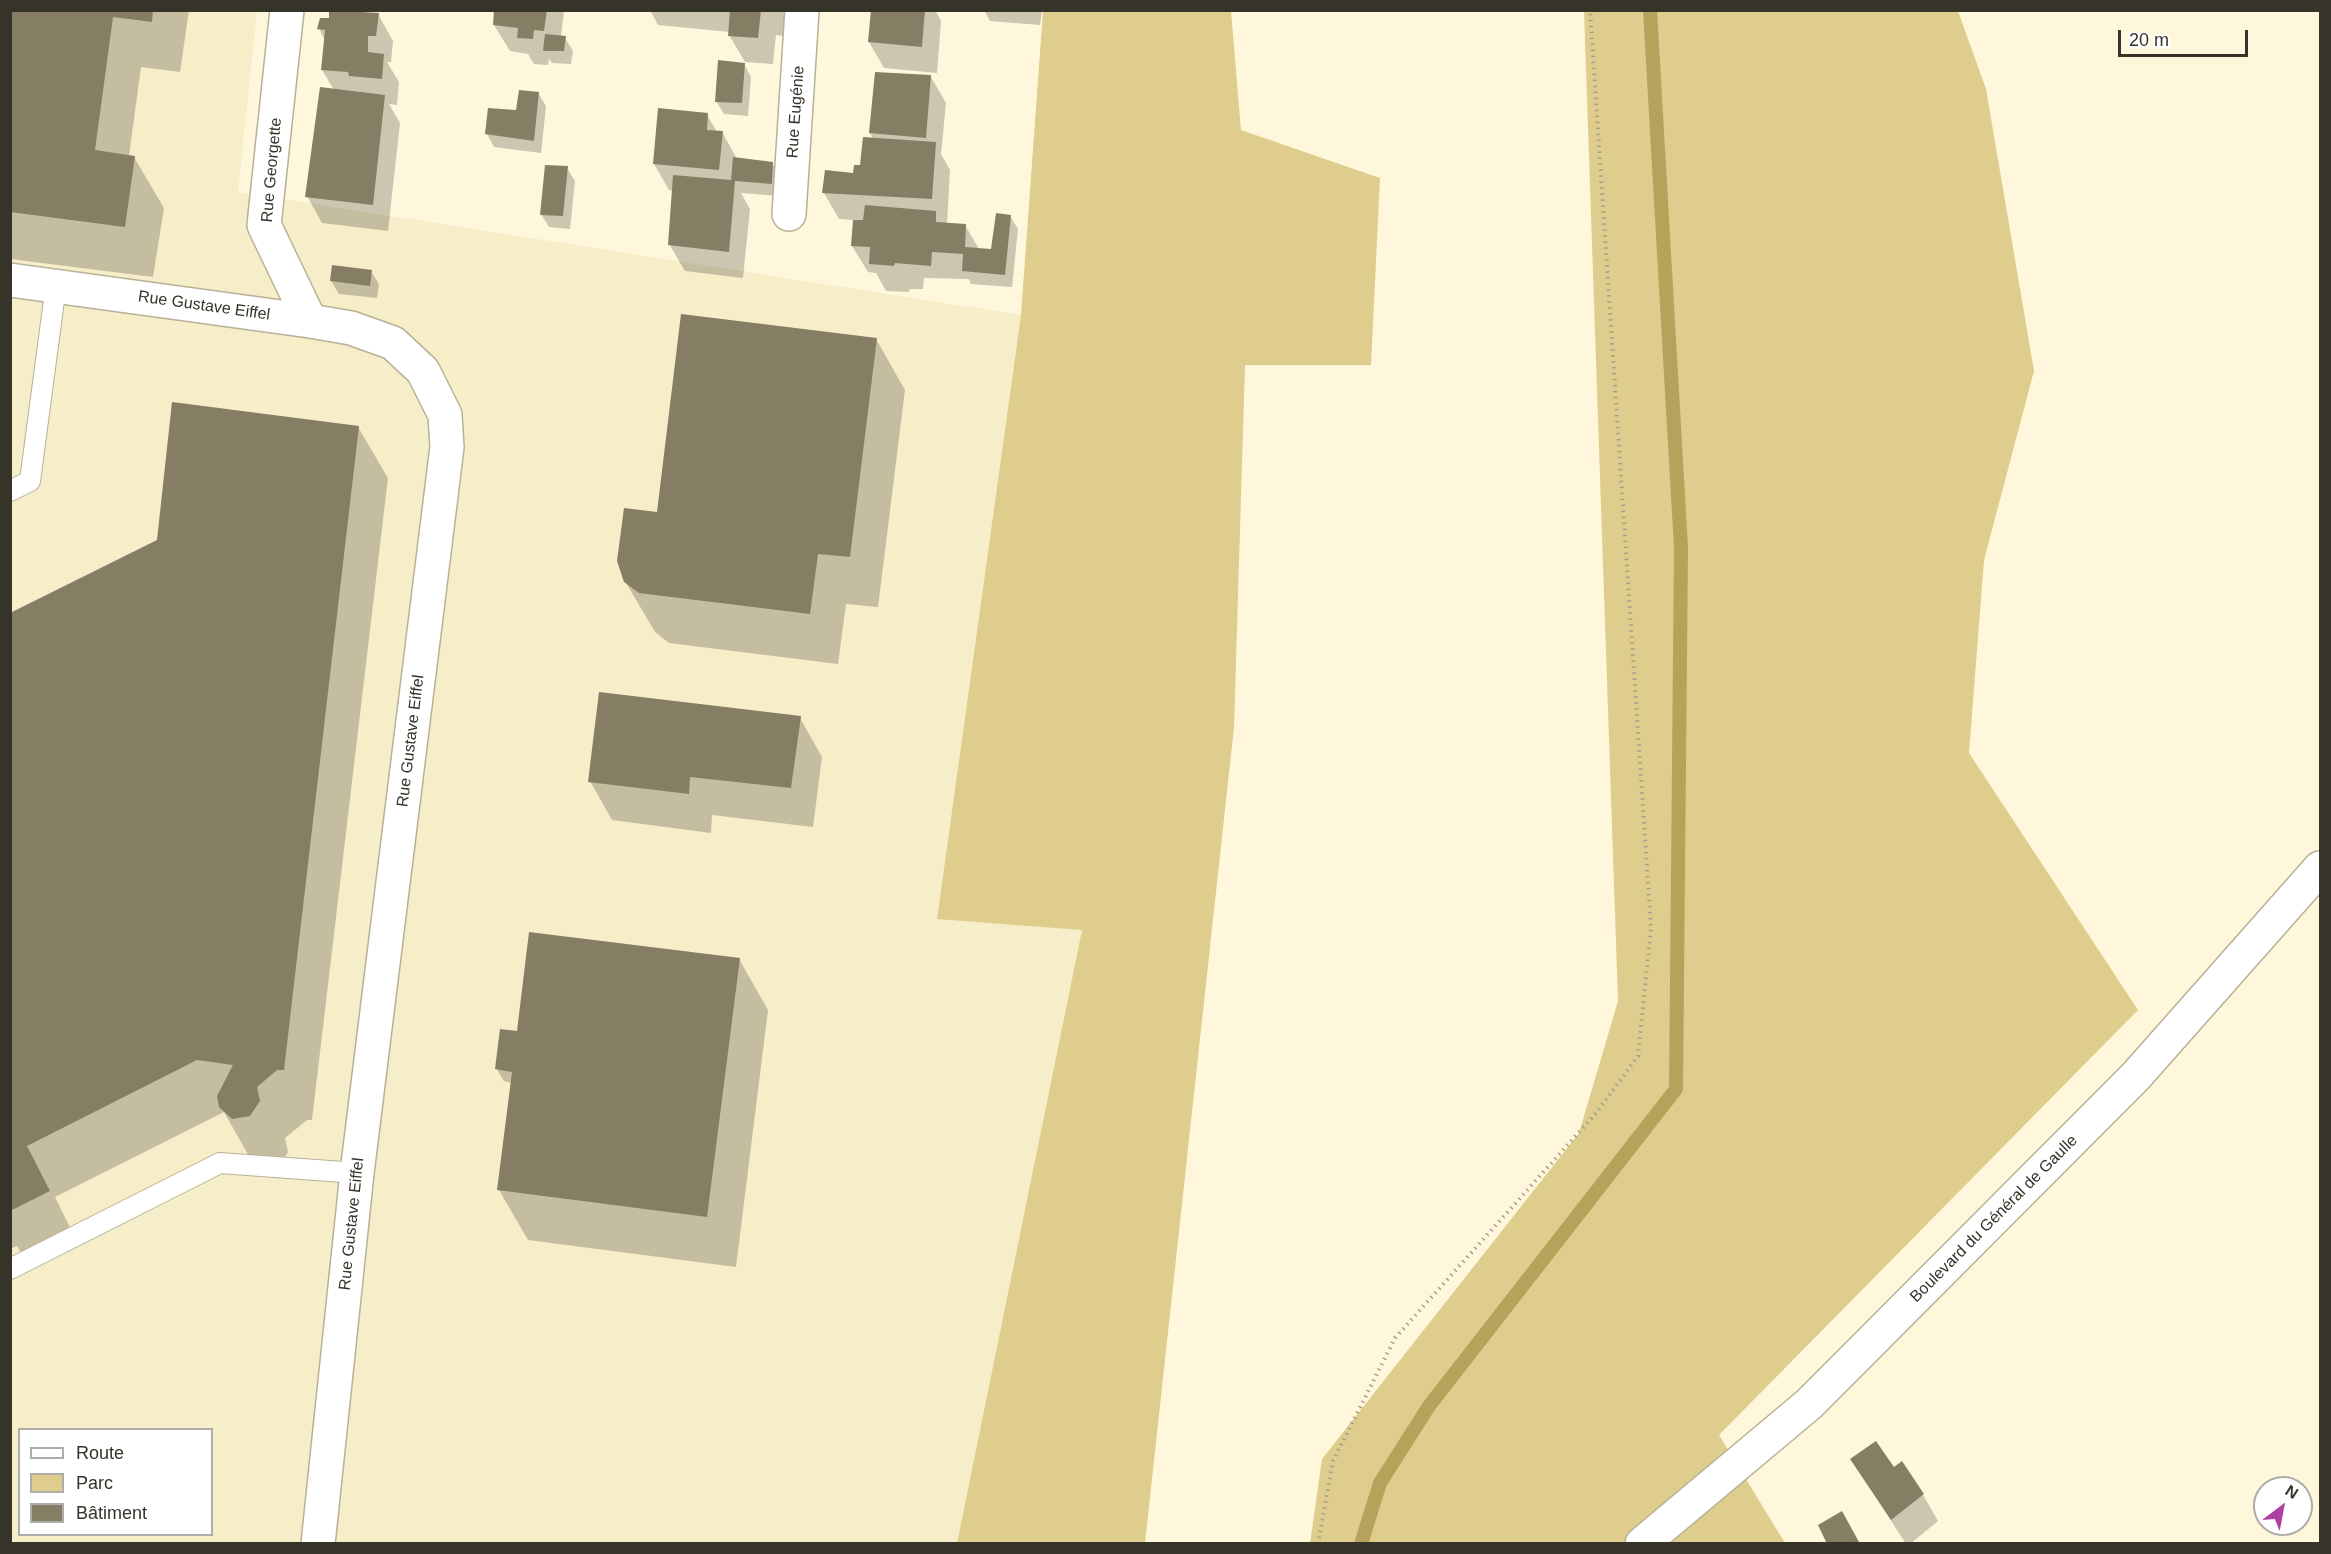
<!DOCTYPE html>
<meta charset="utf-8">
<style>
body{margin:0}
#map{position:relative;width:2331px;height:1554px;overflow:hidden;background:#fff7db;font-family:Helvetica,sans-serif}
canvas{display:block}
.frame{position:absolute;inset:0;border:12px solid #363328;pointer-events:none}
.legend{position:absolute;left:18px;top:1428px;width:195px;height:108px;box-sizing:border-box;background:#fff;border:2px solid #afada9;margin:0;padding:8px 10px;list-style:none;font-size:18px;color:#363328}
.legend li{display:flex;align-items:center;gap:12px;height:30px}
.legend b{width:30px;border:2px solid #afada9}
.north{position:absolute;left:2253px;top:1476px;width:60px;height:60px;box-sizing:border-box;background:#fff;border:2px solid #afada9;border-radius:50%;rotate:32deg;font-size:16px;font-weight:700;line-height:24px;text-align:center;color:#363328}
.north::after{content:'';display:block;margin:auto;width:21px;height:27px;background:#ad41a1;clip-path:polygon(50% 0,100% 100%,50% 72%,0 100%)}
.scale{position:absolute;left:2118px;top:30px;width:130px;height:27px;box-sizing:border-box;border:3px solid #363328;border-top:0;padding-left:8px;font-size:18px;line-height:21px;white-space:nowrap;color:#363328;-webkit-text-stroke:4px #fff;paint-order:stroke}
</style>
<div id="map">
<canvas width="2331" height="1554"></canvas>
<div class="frame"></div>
<ul class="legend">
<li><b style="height:8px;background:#fff"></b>Route</li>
<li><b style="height:16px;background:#decd8d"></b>Parc</li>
<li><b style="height:16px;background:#857e65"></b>Bâtiment</li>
</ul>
<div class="north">N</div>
<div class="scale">20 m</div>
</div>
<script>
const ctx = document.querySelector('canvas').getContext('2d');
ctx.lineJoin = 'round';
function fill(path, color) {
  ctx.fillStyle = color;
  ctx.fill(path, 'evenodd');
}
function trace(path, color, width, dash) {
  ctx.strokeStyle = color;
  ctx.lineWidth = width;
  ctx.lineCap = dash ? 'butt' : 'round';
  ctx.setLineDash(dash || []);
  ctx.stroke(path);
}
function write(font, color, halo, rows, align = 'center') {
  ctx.font = font + ' Helvetica,sans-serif';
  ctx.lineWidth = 6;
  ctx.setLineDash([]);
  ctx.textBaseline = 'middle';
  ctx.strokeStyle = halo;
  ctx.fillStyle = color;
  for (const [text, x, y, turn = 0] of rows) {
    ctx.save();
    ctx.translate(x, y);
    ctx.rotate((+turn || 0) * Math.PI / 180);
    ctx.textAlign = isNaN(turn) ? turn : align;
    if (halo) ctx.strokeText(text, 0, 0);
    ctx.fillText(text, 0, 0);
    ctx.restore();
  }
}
fill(new Path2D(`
 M11 11H257L238 192 1021 315 937 918 1082 929 957 1543 11 1544ZM20 1430H212V1534H20Z`), '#f6edc9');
fill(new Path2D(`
 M1043 11H1231L1241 130 1380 178 1371 365H1245L1234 727 1145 1543H957L1082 930 937 919 1021 315Z
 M1584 11H1958L1986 89 2034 371 1984 560 1969 753 2138 1010 1719 1435 1785 1543 1310 1544 1322 1459 1579 1133 1618 1001Z`), '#decd8d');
fill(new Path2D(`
 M10 10H189L180 72 141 67 129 156 134 157 164 208 153 277 10 259Z
 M331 10 378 14 393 41 391 62H387L399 82 397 105 389 104 400 123 388 231 322 223 307 196 334 90 322 70 325 40 319 29 330 19Z
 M496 10H564L561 37 565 38 573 51 571 64 552 63 549 59 548 65 534 64 528 54 510 51 494 25Z
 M650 10H783L786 16 785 36 776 35 773 64 745 62 729 35 730 32 658 25Z
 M872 10H935L941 21 937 73 884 68 869 42Z
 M984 10H1042L1040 25 990 21Z
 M744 64 751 77 748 116 724 114 716 101Z
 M931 77 946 103 941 154 950 170 947 224 965 225 979 249 992 250 1010 216 1018 229 1012 287 971 284 969 279 924 278 923 289H910L909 292 886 291 876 273 868 272 852 246 854 220 839 219 824 193 856 174 874 140 870 133Z
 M538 93 546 106 541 153 494 147 487 134 518 111Z
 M707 115 717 132H722L737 159 772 163 780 176 779 196 741 193 750 209 743 278 685 271 669 244 674 191 669 190 654 164Z
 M567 168 575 181 570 229 549 227 541 214Z
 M371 272 379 284 377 298 339 294 331 281Z
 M876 339 905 390 878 607 846 604 838 664 669 643 655 632 625 581 658 514Z
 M358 427 388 478 312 1120H307L285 1138 288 1152 279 1166 250 1158 224 1112 55 1197 77 1242 29 1267 17 1246 10 1249V615L158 540Z
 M800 718 822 757 813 827 712 815 711 833 612 820 590 781Z
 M739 959 768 1010 736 1267 528 1240 499 1190 512 1083 504 1081 496 1068 518 1036Z
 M1852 1460 1923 1495 1938 1521 1910 1544H1906Z`), '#0003');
trace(new Path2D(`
 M1361 1544 1380 1483 1429 1406 1676 1089 1681 548 1650 10`), '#b6a35b', 14);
fill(new Path2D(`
 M10 10H153L152 22 113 17 95 150 135 156 125 227 10 212Z
 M329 10 379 13 376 36H368V52L384 54 382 79 349 76 348 72 321 70 325 30 317 29 320 18H329Z
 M494 10H547L544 31 534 30 533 39 517 38 518 28 493 25Z
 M730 10H761L758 38 728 36Z
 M871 10H925L922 47 868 42Z
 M545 34 566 36 564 51H543Z
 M718 60 745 63 742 103 715 102Z
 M875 72 931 75 926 138 869 133Z
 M320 87 385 95 373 205 305 197Z
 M519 90 539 92 534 141 485 134 488 108 516 110Z
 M658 108 708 113 707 130 723 131 719 170 653 164Z
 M863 137 936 142 932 199 822 193 825 170 853 173 854 165H860Z
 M733 157 773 162 772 184 735 181 729 252 668 245 673 175 731 180Z
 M545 165 568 166 563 216 540 215Z
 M865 205 936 211V222L966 224 965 247 991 249 996 213 1011 215 1005 275 962 271 963 254 932 252 931 266 895 263 894 266 869 264 870 247 851 246 853 220H863Z
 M332 265 372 270 370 286 330 281Z
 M681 314 877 338 850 557 818 554 810 614 639 593 624 582 617 561 624 508 657 512Z
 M172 402 359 426 284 1070H277L257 1087 260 1101 250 1116 232 1119 219 1107 217 1096 233 1065 197 1060 27 1146 50 1191 10 1211V613L157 540Z
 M599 692 801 716 791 788 690 777 689 794 588 782Z
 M529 932 740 958 707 1217 497 1190 512 1072 495 1069 500 1029 517 1031Z
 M1876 1441 1894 1467 1902 1461 1924 1494 1891 1520 1850 1459Z
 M1842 1511 1859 1542 1856 1544H1827L1818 1525Z`), '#857e65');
const lane = new Path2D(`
 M10 491 30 481 56 285
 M10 1269 220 1163 357 1173`);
const street = new Path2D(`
 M287 10 264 225 310 321
 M789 214 802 10
 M10 280 310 321 351 328 393 343 423 371 445 415 447 447 357 1173 318 1544`);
const secondary = new Path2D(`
 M1642 1544 1809 1404 2136 1076 2320 868`);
trace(lane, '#b8b197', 22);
trace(street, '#b8b197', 36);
trace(secondary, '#b8b197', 36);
trace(new Path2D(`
 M1318 1544 1333 1461 1395 1338 1597 1112 1638 1056 1651 928 1590 10`), '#a7a18c', 4, [1.5, 4.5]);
trace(lane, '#fff', 20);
trace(street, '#fff', 33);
trace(secondary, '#fff', 33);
write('16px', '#363328', '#fff', [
 ["Rue Eugénie",796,112,-86],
 ["Rue Georgette",272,170,-85],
 ["Rue Gustave Eiffel",204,306,8],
 ["Rue Gustave Eiffel",411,741,-83],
 ["Boulevard du Général de Gaulle",1994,1219,-45],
 ["Rue Gustave Eiffel",352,1224,-84]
]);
</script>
